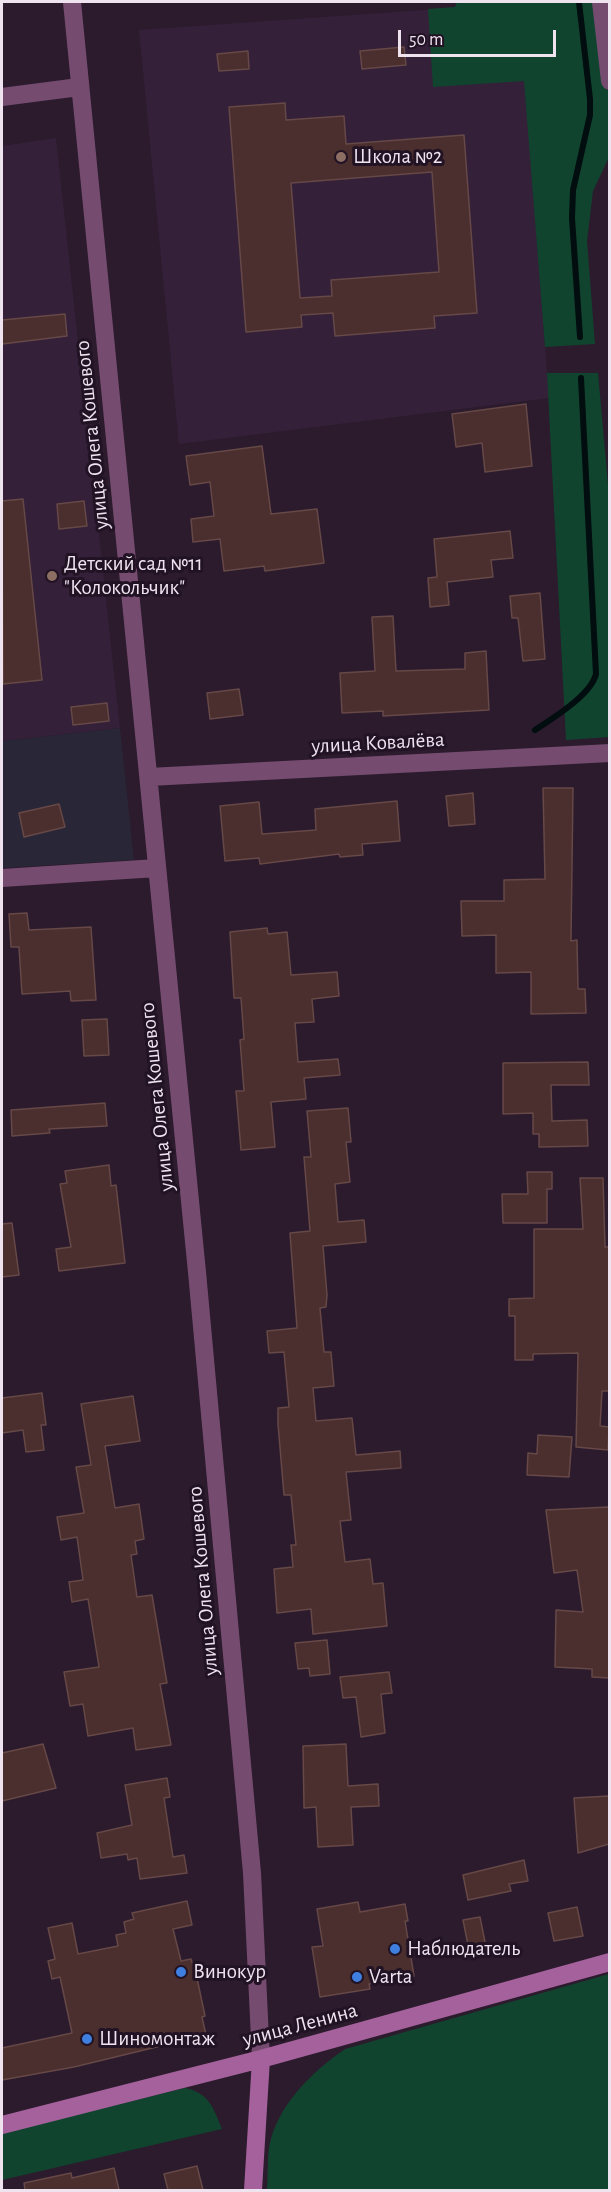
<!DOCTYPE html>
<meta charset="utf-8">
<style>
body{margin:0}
#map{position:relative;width:611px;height:2192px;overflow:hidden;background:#2b1b2d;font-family:"Alegreya Sans",sans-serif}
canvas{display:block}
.frame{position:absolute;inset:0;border:3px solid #eee3ef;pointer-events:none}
.scale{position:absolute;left:398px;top:30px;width:158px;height:27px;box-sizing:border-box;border:3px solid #eee3ef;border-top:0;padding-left:8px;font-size:18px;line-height:21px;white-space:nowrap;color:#eee3ef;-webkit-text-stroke:4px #211224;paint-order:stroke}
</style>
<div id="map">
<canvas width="611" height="2192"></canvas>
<div class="frame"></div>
<div class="scale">50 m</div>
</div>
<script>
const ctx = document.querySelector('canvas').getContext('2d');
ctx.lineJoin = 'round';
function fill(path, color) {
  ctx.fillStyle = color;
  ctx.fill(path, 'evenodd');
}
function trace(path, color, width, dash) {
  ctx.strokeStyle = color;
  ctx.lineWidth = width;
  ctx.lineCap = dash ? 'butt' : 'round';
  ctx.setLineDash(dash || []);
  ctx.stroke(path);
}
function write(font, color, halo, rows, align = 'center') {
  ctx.font = font + ' "Alegreya Sans",sans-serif';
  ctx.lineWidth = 6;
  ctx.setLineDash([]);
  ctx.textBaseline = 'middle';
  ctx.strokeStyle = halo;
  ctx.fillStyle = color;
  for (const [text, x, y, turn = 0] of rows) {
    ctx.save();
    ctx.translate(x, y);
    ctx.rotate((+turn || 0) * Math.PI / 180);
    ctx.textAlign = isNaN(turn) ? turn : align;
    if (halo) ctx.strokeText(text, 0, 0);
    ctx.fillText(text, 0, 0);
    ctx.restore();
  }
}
fill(new Path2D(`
 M120 728 134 860 2 868V741Z`), '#292637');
fill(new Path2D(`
 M538 2 525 81 549 398 179 444 139 30Z
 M56 138 120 728 2 741V146Z`), '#342038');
fill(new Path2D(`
 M457 2H593L600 71 610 97 609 157 593 191 587 241 595 344 545 347 524 81 433 87 428 9 455 7Z
 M547 373H598L610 507V737L566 740Z
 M609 1974V2190H267C268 2177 267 2162 269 2148 276 2106 313 2071 345 2049Z
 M185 2088C209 2093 213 2107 222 2129L2 2180V2133Z`), '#11442f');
trace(new Path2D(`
 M579 2 590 99V115L573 190 572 218 580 337
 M535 730C553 718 591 695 596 674L581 378`), '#010d0e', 6);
const building = new Path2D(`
 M404 47 406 65 362 69 360 51Z
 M248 51 249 69 219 71 217 54Z
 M285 103 286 120 344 116 346 144 464 135 477 313 434 316 435 328 335 336 333 313 301 315 302 327 246 332 229 107ZM432 172 439 272 331 280 332 296 300 298 291 183Z
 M65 314 67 336 2 344V320Z
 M526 404 532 466 485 472 482 443 456 447 452 414Z
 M262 446 271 514 317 509 324 563 265 571 264 566 224 571 220 539 193 542 191 519 214 516 210 482 190 485 186 456Z
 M23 499 42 680 3 684 2 501Z
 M84 501 87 526 59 529 57 504Z
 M510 531 513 558 491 560 493 577 447 582 449 605 430 607 428 578 437 577 434 539Z
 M540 593 545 659 523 661 518 618H512L510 596Z
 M393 616 396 671 465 669V653L486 651 489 710 383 716V711L342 713 340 673 375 671 372 617Z
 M239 689 243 715 210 719 207 693Z
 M107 703 109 721 73 725 71 707Z
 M543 788H573L571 941 577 940 578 989H585L586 1013 531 1014V972L496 973V935L462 936 461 901H504V880L545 879Z
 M473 793 475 824 449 826 446 796Z
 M397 801 400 841 362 844 363 855 340 857 339 854 260 864 259 858 225 861 220 806 259 802 262 834 316 830 315 809Z
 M59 804 65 827 24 837 19 813Z
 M27 913 29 930 91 927 96 1000 71 1001 70 991 22 994 19 947H11L9 914Z
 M267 928 268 934 287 932 291 975 337 972 339 996 312 999 314 1022 295 1023 298 1062 338 1059 340 1075 304 1078 306 1099 271 1102 275 1147 241 1150 236 1091H244L240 1040 244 1039 241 998H234L230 932Z
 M107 1019 109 1055 84 1056 82 1020Z
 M588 1062 589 1085H551L552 1121 587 1120 588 1146 539 1147V1134H533V1113L503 1114V1063Z
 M105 1103 107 1126 49 1129 50 1133 12 1136 11 1110Z
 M348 1108 351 1142H346L350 1182 335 1184 338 1222 364 1220 366 1242 323 1246 327 1295 326 1307 320 1308 324 1352H331L334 1386 313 1388 316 1421 352 1418 356 1455 400 1451 401 1468 346 1472 351 1520 340 1521 345 1562 370 1559 373 1584 383 1583 387 1626 313 1634 311 1609 277 1613 274 1569 293 1567 291 1545H296L291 1495H284L278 1424V1408L289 1407 284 1352 269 1353 267 1331 297 1328 290 1233 310 1231 304 1157H311L307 1111Z
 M109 1165 111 1186 116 1185 125 1263 59 1271 56 1249 71 1247 60 1184 67 1183 65 1171Z
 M527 1172H552V1189H547V1223H503L502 1194H528Z
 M580 1178H603L605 1247H609V1391H602L600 1426 609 1427 608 1450 576 1447 578 1353 533 1354V1360H515V1316H509V1299L534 1298V1229H583Z
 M12 1223 19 1275 2 1277V1224Z
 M42 1393 46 1425H41L44 1450 26 1452 23 1430 2 1433V1398Z
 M133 1396 140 1441 105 1446 115 1508 139 1504 144 1539 135 1541 137 1554 131 1555 137 1597 152 1595 167 1683 160 1684 171 1745 136 1750 133 1728 88 1736 83 1704 70 1706 64 1672 99 1667 88 1599 72 1602 69 1582 83 1580 77 1537 61 1540 57 1517 84 1513 76 1467 91 1465 81 1404Z
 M538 1435 572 1437 569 1477 527 1475 528 1453 537 1454Z
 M609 1507V1678L592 1677V1669L555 1667 556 1610 583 1612 577 1570 554 1573 546 1510Z
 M327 1640 330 1674 310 1676 309 1668 298 1669 295 1643Z
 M389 1672 392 1693 381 1694 385 1733 361 1737 356 1697 343 1698 340 1677Z
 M43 1744 56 1788 2 1801V1753Z
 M346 1744 348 1786 378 1784 379 1806 351 1807 353 1845 318 1847 316 1807 304 1808 303 1746Z
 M167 1778 170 1797 164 1798 173 1857 184 1855 187 1873 140 1879 137 1858 128 1860 127 1854 101 1858 97 1833 132 1825 125 1785Z
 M609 1796V1844L578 1853 574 1798Z
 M524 1860 528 1881 509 1884 511 1891 468 1900 463 1875Z
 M187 1901 192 1925 173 1929 181 1961 191 1959 197 1978 205 2016 202 2017 206 2035 74 2067 2 2080V2048L72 2033 60 1977 52 1979 48 1961 55 1959 48 1928 72 1923 78 1954 118 1946 116 1935 126 1933 124 1922 134 1919 132 1913Z
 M358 1902 360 1912 405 1904 408 1921H405L414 1976 369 1984 370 1989 320 1997 312 1947 323 1946 317 1909Z
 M577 1907 583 1936 554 1941 548 1913Z
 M480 1917 487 1952 470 1955 463 1920Z
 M197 2166 203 2190H168L164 2174Z
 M114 2168 119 2190H25L24 2183 71 2173 72 2178Z`);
fill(building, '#4a2f2e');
trace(building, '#664847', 1.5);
trace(new Path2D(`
 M72 2 197 1272 252 1873 261 2059
 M601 2 610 81
 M2 97 79 87
 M149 777 610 753
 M2 878 157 868`), '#754b70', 18);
trace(new Path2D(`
 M2 2125 261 2059 610 1962
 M253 2190 261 2059`), '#a4619c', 18);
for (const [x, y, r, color] of [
 [341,157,6,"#8d6e63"],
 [52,576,6,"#8d6e63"],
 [395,1949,6,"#3f7fe0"],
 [181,1972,6,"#3f7fe0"],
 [357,1977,6,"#3f7fe0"],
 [87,2039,6,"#3f7fe0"]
]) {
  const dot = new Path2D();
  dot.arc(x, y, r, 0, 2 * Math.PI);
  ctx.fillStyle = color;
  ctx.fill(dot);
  trace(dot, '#211224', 2);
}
write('21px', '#eee3ef', '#211224', [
 ["Школа №2",353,157],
 ["Детский сад №11",64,564],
 ["\"Колокольчик\"",64,588],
 ["Наблюдатель",407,1949],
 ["Винокур",193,1972],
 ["Varta",369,1977],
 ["Шиномонтаж",99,2039]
], 'left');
write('21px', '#eee3ef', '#211224', [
 ["улица Олега Кошевого",92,435,-96],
 ["улица Ковалёва",378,743,-3],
 ["улица Олега Кошевого",157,1097,-96],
 ["улица Олега Кошевого",203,1581,-95],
 ["улица Ленина",300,2025,-15]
]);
</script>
